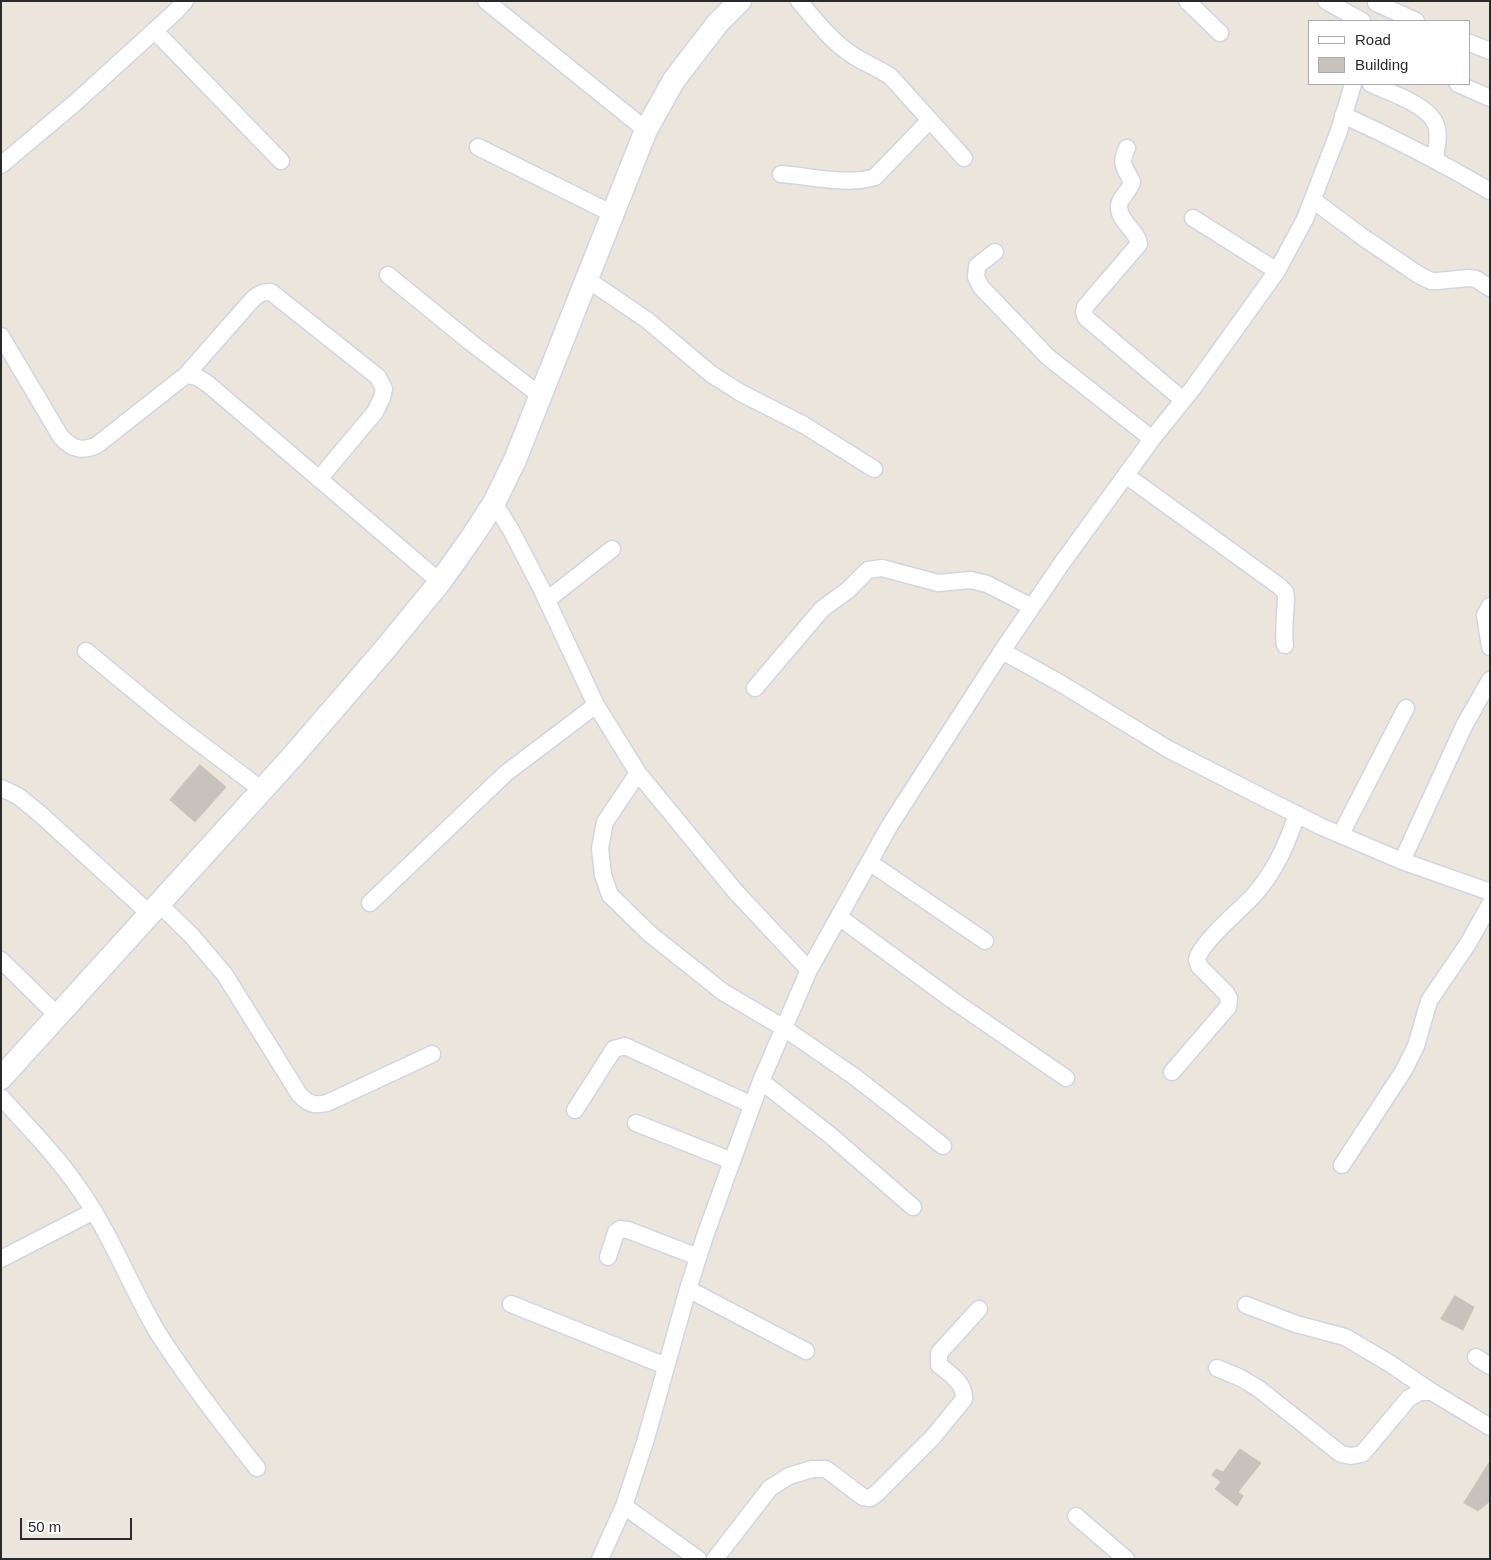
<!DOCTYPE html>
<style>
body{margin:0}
#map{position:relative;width:1491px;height:1560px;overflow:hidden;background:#ece5dc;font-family:Arial,sans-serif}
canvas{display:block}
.frame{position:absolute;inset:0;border:2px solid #2a2a2a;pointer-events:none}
.legend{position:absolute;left:1308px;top:20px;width:162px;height:65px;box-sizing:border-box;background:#fff;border:1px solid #aaa;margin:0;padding:6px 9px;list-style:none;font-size:15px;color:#2a2a2a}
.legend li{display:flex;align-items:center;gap:10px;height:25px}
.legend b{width:25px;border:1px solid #aaa}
.scale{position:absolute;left:20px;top:1518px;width:112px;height:22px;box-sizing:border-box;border:2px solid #2a2a2a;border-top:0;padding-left:6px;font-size:15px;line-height:18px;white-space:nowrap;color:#2a2a2a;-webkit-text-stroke:4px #fff;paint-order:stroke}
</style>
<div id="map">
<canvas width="1491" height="1560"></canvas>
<div class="frame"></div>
<ul class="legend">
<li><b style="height:6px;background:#fff"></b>Road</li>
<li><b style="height:14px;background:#c7c2bc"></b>Building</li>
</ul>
<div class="scale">50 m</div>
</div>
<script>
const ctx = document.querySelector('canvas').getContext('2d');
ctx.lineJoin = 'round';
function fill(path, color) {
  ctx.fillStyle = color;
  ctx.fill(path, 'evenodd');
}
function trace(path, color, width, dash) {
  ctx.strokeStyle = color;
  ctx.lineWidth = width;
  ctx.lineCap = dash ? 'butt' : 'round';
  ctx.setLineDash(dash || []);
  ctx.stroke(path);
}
const building = new Path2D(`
 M200 765 226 787 195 822 170 800Z
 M1455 1296 1474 1307 1463 1330 1441 1319Z
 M1240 1449 1261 1463 1238 1492 1243 1496 1237 1506 1215 1489 1221 1482 1212 1475 1216 1469 1223 1472Z
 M1489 1463 1490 1501 1478 1511 1464 1503Z`);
fill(building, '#c7c2bc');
trace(building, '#c7c1b6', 1);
const street = new Path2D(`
 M486 1 646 130
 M799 1C814 19 829 38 848 52 861 62 877 67 891 77L964 158
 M1187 1 1220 33
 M1326 1 1362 21
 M1376 3 1416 21
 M155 31 281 161
 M1470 43 1490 51
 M1371 84C1389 92 1429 105 1436 125 1440 135 1436 149 1435 160
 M1458 84 1490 98
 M1343 115C1394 138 1442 163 1490 191
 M478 147 613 214
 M1127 148C1119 165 1125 167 1132 182 1130 191 1119 198 1119 206 1118 221 1137 230 1139 244L1085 307 1084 312 1086 318 1183 400
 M1 165 76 102 175 12 185 1
 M781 174C809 176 848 186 875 177L930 120
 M1313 200 1364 238 1419 275 1431 281H1437L1469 278 1476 279 1490 288
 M1193 218 1277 271
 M995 252 977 266 976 277 981 287 1048 357 1152 439
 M388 275 469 341 541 396
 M588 280 647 320 711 374 741 393 804 425 874 469
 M1 336 61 437C72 449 82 452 97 445L186 375 197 377 208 384 440 582
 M186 375 252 300C258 294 262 292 271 292L378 377 384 389 382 398 375 412 319 479
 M1127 476 1279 586C1279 586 1284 591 1285 592 1288 598 1282 632 1285 645
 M494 503 511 530 541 588 596 705 638 773 735 891 809 970
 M547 600 612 549
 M1490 606 1485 615 1490 647
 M86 651 172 722 262 790
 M1002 651 1060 683 1168 749 1264 798 1322 827 1402 861 1490 892
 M755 688 822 609 848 590 868 570 882 568 938 583 971 580 987 584 1032 607
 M638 773 605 822 600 848 603 875 610 895 650 934 723 992 784 1028 855 1077 943 1146
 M1 788 18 796 39 813 150 914
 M1341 834 1406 708
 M1402 861 1465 724 1490 680
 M869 862 985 941
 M370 903 505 774 596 705
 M159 904 191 935 225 975 299 1094C308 1104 314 1106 327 1103L432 1054
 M839 917 951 999 1066 1078
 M1 960 58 1016
 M1172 1072 1228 1007 1229 998 1226 993 1199 966 1197 960 1198 956C1209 935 1236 914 1253 896 1275 872 1287 844 1297 814
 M761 1081 831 1136 913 1207
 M1 1097C28 1127 57 1156 80 1190 111 1234 130 1286 158 1333 188 1380 222 1424 257 1468
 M575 1110 614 1049 625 1046 752 1105
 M636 1123 732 1161
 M1342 1165 1404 1070 1416 1046 1429 1001 1469 942 1490 904
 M608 1257 616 1232 620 1229 628 1230 698 1257
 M1 1259 94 1211
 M688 1289 806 1351
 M511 1304 666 1366
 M1246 1305 1296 1324 1345 1337 1389 1363 1432 1392
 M1476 1357 1490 1366
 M1217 1368 1241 1378 1259 1389 1341 1454 1351 1456 1362 1454 1409 1398 1420 1392H1432L1490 1427
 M624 1506 698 1559
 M1076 1516 1126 1559
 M600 1559 624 1506 645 1442 688 1289 705 1236 761 1081 809 970 890 825 1002 651 1062 563 1152 439 1193 388 1277 271 1305 219 1339 131 1353 84
 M715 1559 770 1488 789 1476 812 1469H826L863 1497 870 1498 876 1494 933 1437 964 1399C965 1383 950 1374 939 1365V1353L979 1309`);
const secondary = new Path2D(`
 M1 1078 293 756 386 648 440 582 472 537 494 503 515 460 646 130 674 80 717 24 740 1`);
trace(street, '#d1d5e3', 19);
trace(secondary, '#d1d5e3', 25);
trace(street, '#fff', 16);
trace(secondary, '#fff', 22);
</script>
